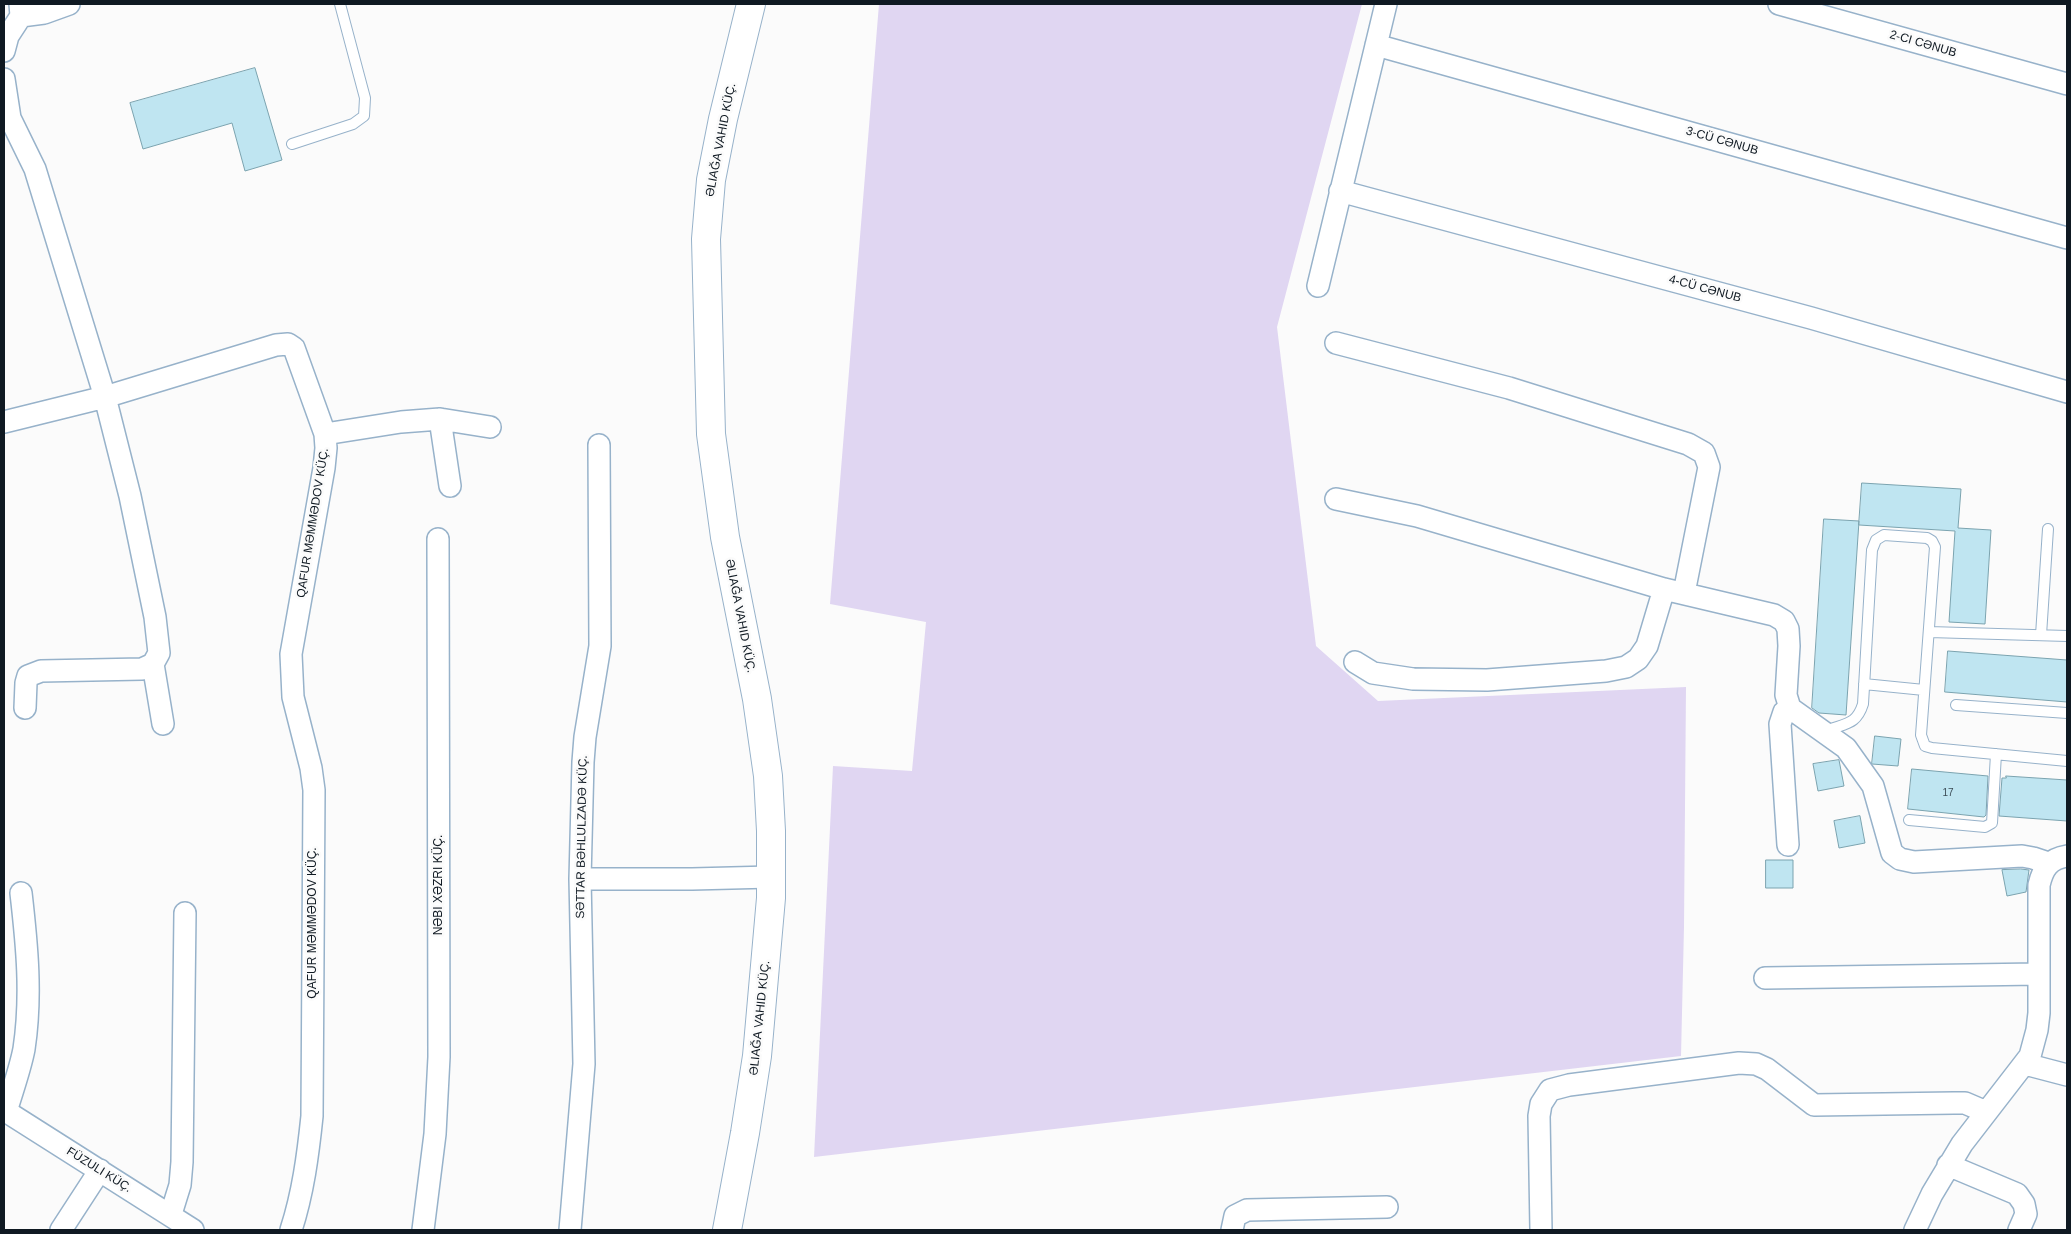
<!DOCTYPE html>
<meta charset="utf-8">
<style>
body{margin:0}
#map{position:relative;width:2071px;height:1234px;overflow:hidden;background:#fbfbfb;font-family:Helvetica,sans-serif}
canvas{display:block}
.frame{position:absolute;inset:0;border:5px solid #0f1922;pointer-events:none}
</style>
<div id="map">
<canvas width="2071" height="1234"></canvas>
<div class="frame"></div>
</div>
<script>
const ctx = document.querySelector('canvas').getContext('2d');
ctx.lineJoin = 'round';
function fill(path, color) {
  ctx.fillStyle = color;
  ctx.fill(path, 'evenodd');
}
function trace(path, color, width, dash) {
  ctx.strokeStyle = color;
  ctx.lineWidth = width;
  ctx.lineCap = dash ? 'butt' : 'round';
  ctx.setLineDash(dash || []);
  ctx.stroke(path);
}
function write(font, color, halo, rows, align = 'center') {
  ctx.font = font + ' Helvetica,sans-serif';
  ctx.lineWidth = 5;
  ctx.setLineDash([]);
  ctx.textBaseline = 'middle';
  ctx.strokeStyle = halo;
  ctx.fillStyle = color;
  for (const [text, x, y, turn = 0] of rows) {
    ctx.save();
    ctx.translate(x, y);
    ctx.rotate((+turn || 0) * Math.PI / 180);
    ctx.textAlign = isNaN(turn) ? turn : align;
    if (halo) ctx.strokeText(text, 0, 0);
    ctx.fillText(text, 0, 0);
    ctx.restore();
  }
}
fill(new Path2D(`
 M879 4H1362L1277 327 1316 646 1378 701 1686 687 1684 927 1681 1056 814 1157 833 766 912 771 926 622 830 604Z`), '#e0d6f2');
const building = new Path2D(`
 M255 68 282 160 245 171 232 123 143 149 130 103Z
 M1862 483 1961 489 1958 528 1991 530 1985 624 1949 622 1955 531 1859 525Z
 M1824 519 1859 521 1846 715 1819 713 1812 708Z
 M1948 651 2067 660V702L1945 692Z
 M1875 736 1901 739 1898 766 1872 764Z
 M1839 760 1844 786 1818 791 1813 764Z
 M1912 769 1988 776 1986 815 1984 817 1908 809Z
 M2006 776 2067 780V821L1999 816 2002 778H2006Z
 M1860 816 1865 843 1839 848 1834 821Z
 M1766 860H1793V888H1766Z
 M2021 869 2029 870 2026 892 2007 896 2002 870Z`);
fill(building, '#bfe5f1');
trace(building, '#7ba3af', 1);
const lane = new Path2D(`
 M292 144 353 124 364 116 365 98 340 4
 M1929 632 2067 636
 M2041 635 2048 529
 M1864 684 1924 690
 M1956 705 2067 713
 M1831 729C1848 723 1857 723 1863 704L1872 550 1876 540 1884 535 1927 538 1932 541 1935 547 1921 735 1925 746 1932 748 2067 761
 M1909 820 1985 827 1992 823 1996 754`);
const street = new Path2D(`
 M1779 4 2067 84
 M21 16 44 13 69 4
 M1376 45 2067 238
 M4 51 8 36 21 16 20 4
 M4 79 10 118 35 169 105 397 276 345 288 344 294 348 325 434 326 448 324 468 291 654 293 697 311 768 314 790 312 1116C308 1155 303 1193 291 1230
 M1340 191 1811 318 2067 392
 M1318 286 1386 4
 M1336 343 1509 388 1688 444 1704 453 1709 467 1684 593
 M440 419 450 486
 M4 422 105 397 130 496 155 617 159 653 153 664 142 669 41 671 28 676 26 683 25 708
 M325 434 401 422 440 419 490 427
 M1336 499 1417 516 1664 589 1774 615 1784 621 1788 629 1789 646 1786 695 1790 708 1846 748 1873 786 1892 853 1900 859 1914 862 2022 856 2033 858 2048 863
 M1355 662 1373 673 1413 679 1487 680 1606 671 1626 667 1638 659 1647 646 1664 589
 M153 664 163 724
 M1788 845 1780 724 1784 712 1790 708
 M580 879H692L771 877
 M1765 978 2038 974
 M2025 1064 2067 1075
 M4 1110 193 1230
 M6 1112C12 1091 20 1070 24 1049 32 996 27 945 21 893
 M1948 1165 2017 1194 2024 1204 2026 1214 2019 1230
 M171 1214 180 1185 182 1162 185 913
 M61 1230 100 1170
 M423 1230 435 1134 439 1057 438 539
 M570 1230 584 1064 580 879 583 762 585 737 600 646 599 445
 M1232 1230 1235 1216 1247 1210 1387 1207
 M1541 1230 1539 1116 1541 1104 1550 1090 1569 1085 1739 1063 1756 1064 1767 1069 1814 1105 1954 1103H1965L1986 1112
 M1915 1230 1932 1194 1962 1144 2030 1056 2037 1030 2039 1013V885C2043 868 2049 859 2067 856`);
const secondary = new Path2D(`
 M727 1230 745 1133 757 1056 771 898V831L768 776 757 699 725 537 711 434 706 239 711 180 723 119 751 4`);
trace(lane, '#97b2ca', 12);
trace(street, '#97b2ca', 24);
trace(secondary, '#97b2ca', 30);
trace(lane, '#fff', 10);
trace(street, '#fff', 21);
trace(secondary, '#fff', 28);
write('10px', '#3b4c56', null, [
 ["17",1948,793]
]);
write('12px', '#0f1922', '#fbfbfb', [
 ["2-CI CƏNUB",1923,44,16],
 ["ƏLIAĞA VAHID KÜÇ.",721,140,-79],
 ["3-CÜ CƏNUB",1722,141,16],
 ["4-CÜ CƏNUB",1705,289,15],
 ["QAFUR MƏMMƏDOV KÜÇ.",313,523,-81],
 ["ƏLIAĞA VAHID KÜÇ.",740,616,79],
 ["SƏTTAR BƏHLULZADƏ KÜÇ.",582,837,-89],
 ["NƏBI XƏZRI KÜÇ.",439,885,-90],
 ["QAFUR MƏMMƏDOV KÜÇ.",313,923,-90],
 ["ƏLIAĞA VAHID KÜÇ.",760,1018,-84],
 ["FÜZULI KÜÇ.",99,1170,32]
]);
</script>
